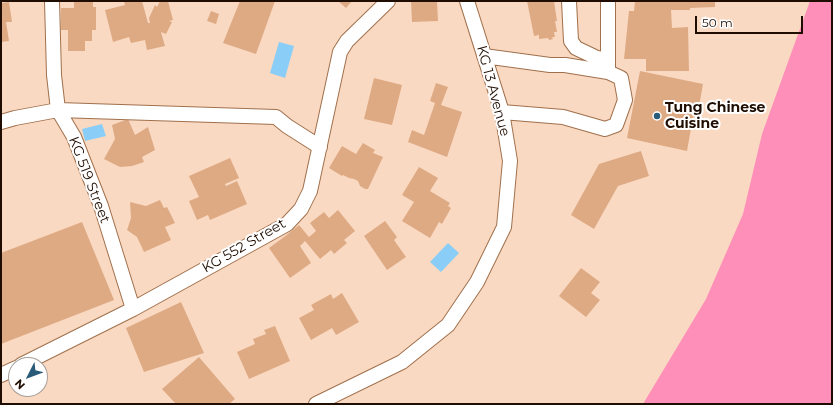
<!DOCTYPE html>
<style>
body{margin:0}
#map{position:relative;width:833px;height:405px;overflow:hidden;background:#fad9c2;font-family:Montserrat,sans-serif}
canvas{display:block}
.frame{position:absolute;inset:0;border:2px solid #1f0d01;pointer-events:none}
.north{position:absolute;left:8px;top:357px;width:40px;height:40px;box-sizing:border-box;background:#fff;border:1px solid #a59e99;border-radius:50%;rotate:228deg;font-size:11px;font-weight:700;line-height:16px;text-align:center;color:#1f0d01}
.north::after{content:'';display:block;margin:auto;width:14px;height:18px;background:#295b78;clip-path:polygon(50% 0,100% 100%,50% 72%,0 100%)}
.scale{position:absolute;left:695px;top:16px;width:108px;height:18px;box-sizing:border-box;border:2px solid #1f0d01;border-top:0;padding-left:5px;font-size:12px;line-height:14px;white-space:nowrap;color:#1f0d01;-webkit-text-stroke:3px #fff;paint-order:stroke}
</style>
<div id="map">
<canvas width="833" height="405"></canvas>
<div class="frame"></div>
<div class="north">N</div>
<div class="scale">50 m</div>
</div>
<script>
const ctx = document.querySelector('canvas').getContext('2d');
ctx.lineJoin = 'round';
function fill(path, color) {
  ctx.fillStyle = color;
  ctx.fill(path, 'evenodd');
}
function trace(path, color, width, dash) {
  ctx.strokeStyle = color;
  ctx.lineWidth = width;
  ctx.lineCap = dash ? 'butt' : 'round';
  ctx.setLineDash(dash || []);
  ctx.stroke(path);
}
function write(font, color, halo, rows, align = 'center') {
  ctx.font = font + ' Montserrat,sans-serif';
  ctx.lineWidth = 4;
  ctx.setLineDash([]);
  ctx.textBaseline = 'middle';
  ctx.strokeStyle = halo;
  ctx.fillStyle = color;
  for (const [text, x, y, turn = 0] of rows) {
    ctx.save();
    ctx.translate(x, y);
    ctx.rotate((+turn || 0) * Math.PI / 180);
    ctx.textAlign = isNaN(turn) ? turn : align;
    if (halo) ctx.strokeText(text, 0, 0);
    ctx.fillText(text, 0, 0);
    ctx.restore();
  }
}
fill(new Path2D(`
 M810 1H832V404H643L706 299 743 214 762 134Z`), '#fd8fb8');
fill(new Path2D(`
 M279 42 294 46 285 78 270 73Z
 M102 124 106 136 85 141 82 129Z
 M448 243 459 253 441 272 430 262Z`), '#8acef8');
fill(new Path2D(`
 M74 1H93V7H96V30H92V41H85V51H68V30H61V8H74Z
 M124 1H142L148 23H150L149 18 155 5 157 7 160 1H168L173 20 169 21 172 22 166 34 161 32 165 46 147 50 145 40 131 43 129 37 113 42 105 10 125 5Z
 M240 1H275L256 54 223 43Z
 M338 1H352L346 8Z
 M411 1H437L438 21 412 22Z
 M527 1H554L557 21H555L557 32H554L555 37H552L553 39 549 40 548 38 539 39V35L534 36Z
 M635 1H715V7L690 8V10H671L672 28 688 27 689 71H646V59H624L629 11H634Z
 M9 2 12 22H6L9 41 1 42V3Z
 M211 11 219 14 216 24 207 21Z
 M640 71 703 84 697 118 693 117 687 151 627 138Z
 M374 78 402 85 392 125 364 119Z
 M436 83 448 87 441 105 462 112 447 157 408 142 412 130 424 135 435 103 430 101Z
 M128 119 135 135 148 127 155 150 142 157 144 162 132 166 120 167 104 159 115 139 112 125Z
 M363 143 375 150 373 153 383 157 368 189H365L360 186 358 181 354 179 349 178 343 175 342 176 329 168 342 146 356 154Z
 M641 151 649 176 618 186 594 229 571 215 599 164Z
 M230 158 239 178 225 184 226 186 237 181 247 204 210 220 208 215 197 220 189 201 199 197 189 176Z
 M419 167 438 178 430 191 450 203 448 206 451 208 442 224 439 222 430 238 402 221 414 202 402 195Z
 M160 200 164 208 167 207 175 223 165 227 171 240 144 252 137 237 127 230 131 218 130 202 146 206Z
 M338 210 355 231 344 240 347 243 334 254 331 250 320 259 305 241 300 246 311 263 290 278 269 248 284 237 299 225 309 237 316 231 310 223 324 212 329 218Z
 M385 221 397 237 394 240 406 257 387 270 364 236Z
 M82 222 114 300 1 344V253Z
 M581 268 600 282 591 293 600 300 586 317 559 296Z
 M342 293 359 322 336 335 332 328 311 340 299 318 314 310 311 305 331 294 333 299Z
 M181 302 204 353 144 372 126 328Z
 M275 326 290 361 249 379 237 352 255 344 253 339 266 334 264 330Z
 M199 357 235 399 229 404H176L162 389Z`), '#deaa84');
const minor = new Path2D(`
 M52 1 54 75 58 110 74 137 101 206 133 309
 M569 1 571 41 576 48 597 58 608 60
 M608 1V70
 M484 56 550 65H565L608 72 621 78 625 100 616 125 605 129 563 117 502 112
 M1 122 15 118 58 110 276 117 287 126 320 147
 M21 365 133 309 287 224 301 209 310 191 340 52 347 41 388 1
 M1 375 16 368
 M316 404 402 362 448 325 477 282 504 227 510 161 502 112 467 1`);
trace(minor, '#a0704c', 16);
trace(minor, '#fff', 14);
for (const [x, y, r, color] of [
 [657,116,4,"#295b78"]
]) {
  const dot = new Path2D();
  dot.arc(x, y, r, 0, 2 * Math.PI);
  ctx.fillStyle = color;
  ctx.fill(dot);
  trace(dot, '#fff', 1.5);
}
write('14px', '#1f0d01', '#fff', [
 ["KG 13 Avenue",493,91,75],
 ["KG 519 Street",89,180,69],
 ["KG 552 Street",244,246,-30]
]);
write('bold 14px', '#1f0d01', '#fff', [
 ["Tung Chinese",665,108],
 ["Cuisine",665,124]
], 'left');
</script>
